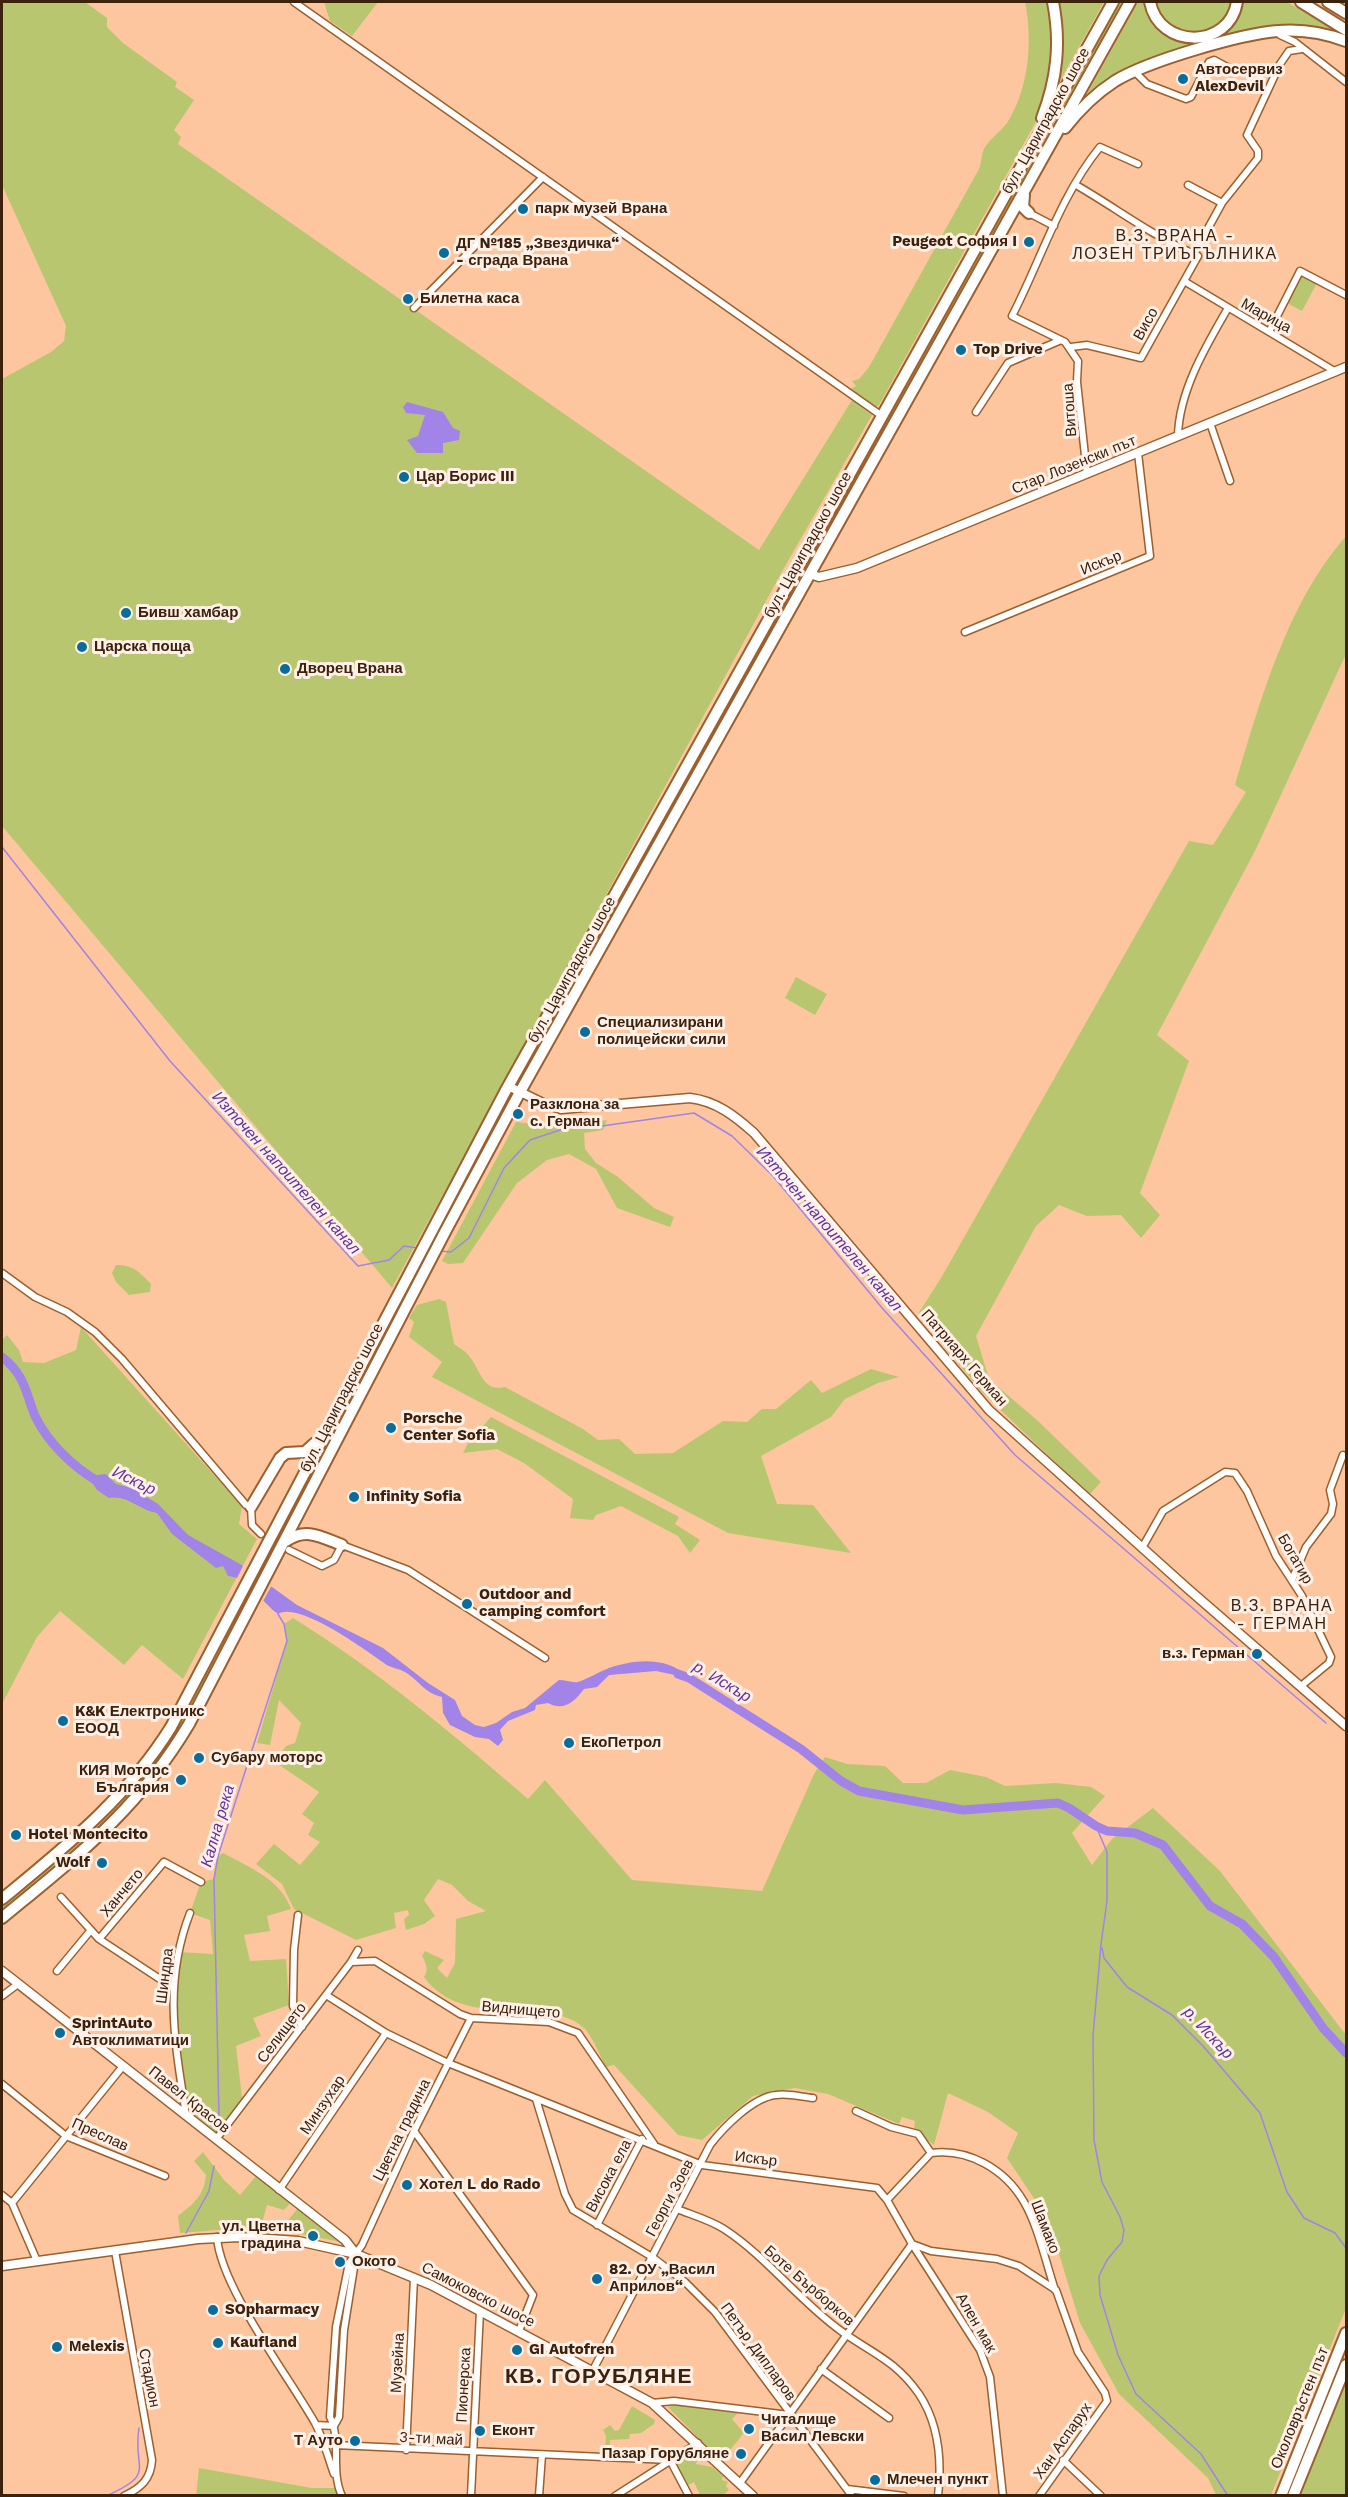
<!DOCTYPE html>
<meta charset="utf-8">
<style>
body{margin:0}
#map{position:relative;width:1348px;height:2497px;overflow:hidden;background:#fdc69e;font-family:"Work Sans",sans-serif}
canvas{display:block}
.frame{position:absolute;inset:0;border:3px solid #3c210d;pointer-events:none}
</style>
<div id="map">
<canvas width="1348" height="2497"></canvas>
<div class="frame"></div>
</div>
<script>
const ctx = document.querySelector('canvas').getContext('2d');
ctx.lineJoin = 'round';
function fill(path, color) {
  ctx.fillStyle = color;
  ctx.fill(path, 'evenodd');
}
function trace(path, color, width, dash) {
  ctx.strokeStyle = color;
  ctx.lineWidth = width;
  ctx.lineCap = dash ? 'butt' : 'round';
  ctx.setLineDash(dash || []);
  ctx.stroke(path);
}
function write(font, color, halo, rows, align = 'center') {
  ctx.font = font + ' "Work Sans",sans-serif';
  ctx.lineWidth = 6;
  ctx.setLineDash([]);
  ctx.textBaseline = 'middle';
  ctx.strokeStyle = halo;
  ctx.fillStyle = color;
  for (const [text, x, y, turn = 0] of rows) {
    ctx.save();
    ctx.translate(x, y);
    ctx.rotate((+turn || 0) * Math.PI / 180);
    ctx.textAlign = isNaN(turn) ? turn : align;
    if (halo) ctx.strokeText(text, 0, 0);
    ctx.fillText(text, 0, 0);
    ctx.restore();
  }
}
fill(new Path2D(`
 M2 2H85L107 18V27L123 43 177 82 175 87 194 100 174 130 181 137 178 144 759 550 852 400 872 415 784 568 392 1288 2 826V379L51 352 64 341 66 326 2 185Z
 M324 2H378L352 36 330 21Z
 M1025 2H1049L1054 58 1038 118 879 405 876 407 850 389 856 386 852 381 859 379 869 367 979 169C982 162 981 153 985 147 991 138 1000 132 1007 123 1029 89 1033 40 1025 2Z
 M1056 2H1104L1056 88 1062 30Z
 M1118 2H1124L1067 103H1064Z
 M1138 2H1147L1160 27 1208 40 1240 2H1287L1344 36 1314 29 1173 54 1086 96Z
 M1153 2H1234C1226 32 1193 42 1168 25 1161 21 1157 9 1153 2Z
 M1026 168 1029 170 802 578V570Z
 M1302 275 1317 283 1302 311 1287 303Z
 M1346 536V654L1255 851 1157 1035 1189 1061 1140 1193 1160 1215 1141 1238 1121 1215 1087 1216 1059 1205 1036 1226 976 1336 989 1379 1038 1421 1101 1482 1089 1495 981 1391 918 1314 941 1278 1189 841 1213 845 1246 792 1235 785C1260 701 1287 603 1346 536Z
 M799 574 800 580 527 1066 543 1035Z
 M796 977 827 994 815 1015 785 998Z
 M508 1096 471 1174 295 1511 291 1509Z
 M607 1120 603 1130 584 1133 585 1149 596 1163 618 1177 654 1208 674 1217 670 1227 617 1208 596 1169 569 1154 547 1160 517 1183 463 1263 448 1264 442 1261 516 1122 557 1127Z
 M116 1265C132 1264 141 1273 151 1284L150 1292 129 1295 116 1282 112 1273Z
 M439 1299 446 1302 454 1344C459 1348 466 1351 469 1356 481 1370 482 1392 505 1387L583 1429 598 1440 619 1439 635 1454 673 1453 723 1421 747 1422 762 1409H776L811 1380 822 1393 871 1369 899 1377 878 1383 845 1399 831 1417 761 1456 777 1504 813 1505 851 1553 728 1533 432 1377 442 1362 409 1337 414 1322 409 1318 417 1305Z
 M81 1327 242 1506 239 1524 257 1539 183 1679 142 1645 124 1665 60 1611 37 1637 2 1704V1340L7 1335 19 1350 23 1362 44 1363 76 1350Z
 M491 1417 679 1517 675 1524 700 1540 690 1553 678 1536 621 1506 596 1515 593 1520 570 1518 573 1499 524 1463 497 1449 463 1453 468 1443Z
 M293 1618C377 1670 453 1734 528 1799L545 1780 632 1880 762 1891 814 1774 825 1757 847 1764 885 1766 903 1783H926L950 1770 986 1777 1005 1786 1056 1783 1091 1787 1105 1796 1072 1833 1092 1865 1112 1839 1153 1808 1220 1871 1346 2035V2308L1271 2495H1216L1208 2478 1119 2394 1080 2323 1049 2221 1007 2158 1018 2133 988 2112 948 2093 934 2145 914 2130 915 2121 902 2117 899 2124 828 2094 795 2088 753 2096 702 2140 678 2135 614 2065 606 2067C600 2056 594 2040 586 2030 553 1993 464 2033 424 1977 429 1970 426 1963 422 1956L425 1951 444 1960 437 1968 447 1978 455 1963 456 1919 486 1911 468 1901 452 1885 438 1879 424 1900 435 1916 424 1924 406 1930 404 1919 409 1915 408 1910 394 1913 396 1928 356 1940 294 1909 282 1884 256 1864 274 1844 300 1865 320 1842 308 1835 314 1823 302 1814 319 1792 275 1762 286 1746 295 1743 301 1723 279 1700 270 1745 257 1743 287 1641 284 1624Z
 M211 1662 215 1664 168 1748 122 1807 2 1911V1907C51 1863 108 1823 149 1769 174 1736 192 1699 211 1662Z
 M223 1853C251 1868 281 1880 291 1909L267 1916 270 1931 244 1935 250 1961 286 1959 289 2005 253 2018 261 2036 236 2046 243 2106 217 2138 186 2115 172 2022 179 1952 213 1954 210 1920 190 1913 201 1882 214 1879 218 1856Z
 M203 2152 224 2180 240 2195 257 2175 291 2202 284 2210 267 2205 261 2227 263 2231 230 2229 180 2233 178 2216C193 2204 204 2196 206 2175L194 2161Z
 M298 2208 335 2237 340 2242 307 2235 270 2232V2223L285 2224Z
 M1346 2383V2495H1299Z
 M675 2405 740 2411 732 2419 744 2433 721 2461 668 2407Z
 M632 2406 655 2420 654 2424 641 2433 630 2434 629 2439 610 2440V2450H605L606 2436 603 2430 610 2425 615 2431 619 2430Z
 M690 2453 698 2459 696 2464 712 2467 723 2476 722 2480 728 2482 726 2486 729 2490 723 2495H700L694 2482 688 2485 675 2463Z
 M199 2468 312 2488H335L339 2495 196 2496Z`), '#b8c76f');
fill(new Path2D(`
 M407 402 443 412 453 428 460 431 459 440 443 443V453H417L407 440 418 436 425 415 406 413 403 407Z
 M106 1474 116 1484 132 1488 158 1504 188 1535 240 1564 297 1605 383 1648 428 1683 455 1700 462 1716 475 1725 484 1727 496 1723 512 1712 525 1708 559 1680C565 1680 572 1683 578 1682 588 1679 598 1672 609 1668 635 1659 668 1656 689 1678L656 1671 609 1675 597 1687 584 1689C575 1701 564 1712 548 1703L536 1705 535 1710 508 1721 500 1730 503 1740 498 1746 489 1739 475 1737 450 1725 443 1713 442 1697C423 1692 421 1682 405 1672 398 1668 390 1668 384 1663 365 1650 299 1601 278 1614 261 1602 248 1577 228 1576L223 1566 216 1568 172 1534 157 1513C138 1510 129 1495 109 1498L97 1490 88 1476Z`), '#a283e7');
fill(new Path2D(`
 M244 1564 273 1583 261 1605 248 1588 236 1580Z`), '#fdc69e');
trace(new Path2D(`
 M2 847 170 1061 358 1266 389 1260 404 1246 418 1248
 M440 1251 451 1252 469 1238 504 1168 530 1140 566 1128 602 1126 694 1113 732 1136 773 1176 883 1309 1015 1455 1326 1723
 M1096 1826 1107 1852V1901L1101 1944
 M1101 1944 1093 2036 1094 2140 1102 2182 1120 2217 1124 2230 1122 2242 1107 2260 1099 2276 1100 2295 1118 2355 1136 2394 1201 2454 1228 2496
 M1102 1948 1104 1958 1127 1987 1172 2015 1203 2046 1260 2113 1287 2192 1304 2218 1335 2233 1346 2248
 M217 2127 219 2118 214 1879 218 1856 287 1641 284 1624 278 1614
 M186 2233 209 2191 214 2166
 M106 2496C158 2473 132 2470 139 2428`), '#a283e7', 1.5);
trace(new Path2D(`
 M2 1357C25 1375 25 1391 35 1416 48 1443 73 1467 99 1482
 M678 1674 689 1678 801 1749 841 1781 859 1791 963 1810 1058 1803 1069 1808 1096 1826 1107 1831 1135 1833 1163 1845 1210 1906 1242 1924 1274 1957 1323 2028 1346 2053`), '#a283e7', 9);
const street = new Path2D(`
 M294 2 882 416
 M1278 31 1280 35 1295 42 1346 82
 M1134 71 1147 84 1186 99 1191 97 1209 62 1214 60 1227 67
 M1076 185C1116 208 1151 235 1194 254
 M1188 185 1222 203
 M1029 213 1054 226
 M1194 254 1222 203 1258 158V151L1247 135 1280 64 1289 51 1302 49
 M1184 281 1336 372
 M414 308 543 177
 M1270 330 1300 271 1346 295
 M1071 347 1087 345 1141 358 1198 256 1194 254
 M976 412 1008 363 1061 340
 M1210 423 1230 481
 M1178 436C1179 391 1206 346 1228 308
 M1087 474 1077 382 1078 361 1065 342 1012 316C1041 260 1060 196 1100 147L1138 164
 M965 632 1150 556 1138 453
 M2 1273 35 1297 67 1312 95 1332 122 1359 246 1505 251 1507 252 1525 261 1534
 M1142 1548 1163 1511 1225 1472 1235 1473 1247 1491 1276 1556 1302 1596 1331 1657 1329 1663 1301 1686
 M289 1550 322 1566 334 1560 342 1545 408 1570 545 1658
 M1292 1580 1306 1547 1331 1514 1333 1504 1330 1490 1343 1455
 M61 1897 99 1939 172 1987
 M298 1915 294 1950 293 2006 302 2027
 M99 1939 164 1862 201 1882
 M351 1962 358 1950
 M57 1971 91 1930
 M326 1995 386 2033 448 2063 702 2165 877 2188 887 2200 912 2244 931 2251 997 2259 1019 2266 1056 2290 1078 2352 1105 2393 1107 2401 1039 2496
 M2 1996 18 1984
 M2 2084 66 2136 165 2176
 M536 2099 565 2194 573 2210 652 2257 685 2282 715 2312 852 2496
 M856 2111 891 2127 918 2134 931 2153
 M186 2115C175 2043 163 1983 190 1913
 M414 2131 533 2295 519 2331
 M217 2138 351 1962 375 1961 460 2014 471 2018 549 2022 578 2033 654 2144
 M279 2190 386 2033
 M2 2195 12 2203 37 2261
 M887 2200 931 2153C968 2148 1005 2169 1024 2202 1038 2226 1046 2263 1055 2290
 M12 2203 123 2066
 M677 2209C692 2215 710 2220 724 2229 767 2257 799 2301 841 2331 873 2354 895 2360 919 2394 939 2424 942 2461 938 2496
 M597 2225 642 2139
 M217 2237C220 2286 289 2377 315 2423 323 2438 328 2457 334 2474
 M115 2251 152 2460C151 2479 141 2488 124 2496
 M821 2369 889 2418
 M593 2370 710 2145C723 2128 753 2097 776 2095 788 2093 801 2097 813 2098
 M652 2403 674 2401 789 2415
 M316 2425 334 2426
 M334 2426 339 2417 344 2330 356 2255
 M335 2445 670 2460 689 2496
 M406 2450 414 2278
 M1063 2460 1101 2496
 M740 2483 912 2244 980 2350 990 2377 1003 2496
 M847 2489 904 2496
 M342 2496C330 2471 342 2441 330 2417L336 2327 349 2263 362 2245 414 2131 471 2018
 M471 2496 480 2311
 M539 2496 542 2455
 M615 2496 698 2443`);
const secondary = new Path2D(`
 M810 574 819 577 857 568 1346 367
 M508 1086 545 1104 561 1109 690 1098C716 1101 735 1116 754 1133L989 1410 1187 1588 1346 1726
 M2 1971 345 2240 356 2254
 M2 2266 198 2239 240 2237 298 2241 356 2254 431 2285 652 2403 753 2496`);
const highway = new Path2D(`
 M1150 2C1159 49 1229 50 1237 2
 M1301 2 1346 30
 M1328 2 1346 13
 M1042 118C1057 79 1061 43 1053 2
 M1065 128C1079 110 1095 94 1115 81 1148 61 1240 34 1278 31 1302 29 1325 33 1346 41
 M1024 195 1023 207 1029 213
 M251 1507 280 1458 286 1453 305 1452 315 1443
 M286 1541C306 1527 321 1537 342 1545
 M2 1899C65 1847 127 1798 171 1727L505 1092 1113 2
 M2 1918C77 1856 138 1810 189 1724L445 1232 520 1092 1130 2
 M1281 2496 1346 2333
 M1293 2496 1346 2365`);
trace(street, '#9c5f2d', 9);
trace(secondary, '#9c5f2d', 11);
trace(highway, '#9c5f2d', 14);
trace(street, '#fff', 6);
trace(secondary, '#fff', 8);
trace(highway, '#fff', 10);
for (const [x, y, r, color] of [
 [1183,79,6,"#086d9b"],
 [523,209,6,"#086d9b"],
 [1029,242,6,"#086d9b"],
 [444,253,6,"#086d9b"],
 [408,299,6,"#086d9b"],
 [961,350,6,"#086d9b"],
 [404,477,6,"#086d9b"],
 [126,613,6,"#086d9b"],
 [82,647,6,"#086d9b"],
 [285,669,6,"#086d9b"],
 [585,1032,6,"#086d9b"],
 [518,1114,6,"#086d9b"],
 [391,1428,6,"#086d9b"],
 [354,1497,6,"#086d9b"],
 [467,1604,6,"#086d9b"],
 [1257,1654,6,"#086d9b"],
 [63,1721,6,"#086d9b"],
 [569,1743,6,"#086d9b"],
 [199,1758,6,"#086d9b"],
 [181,1780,6,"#086d9b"],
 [16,1835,6,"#086d9b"],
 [102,1863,6,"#086d9b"],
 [60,2033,6,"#086d9b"],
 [407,2185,6,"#086d9b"],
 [313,2236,6,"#086d9b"],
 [340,2262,6,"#086d9b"],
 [597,2279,6,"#086d9b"],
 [213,2310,6,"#086d9b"],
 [218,2343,6,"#086d9b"],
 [57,2347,6,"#086d9b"],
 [517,2350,6,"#086d9b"],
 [749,2429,6,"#086d9b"],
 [480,2431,6,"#086d9b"],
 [355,2441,6,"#086d9b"],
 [741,2454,6,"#086d9b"],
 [875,2480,6,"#086d9b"]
]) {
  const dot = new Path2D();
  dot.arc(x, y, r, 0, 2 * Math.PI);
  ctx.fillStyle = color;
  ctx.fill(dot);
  trace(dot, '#fff0e7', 2);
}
write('bold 15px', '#3c210d', '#fff0e7', [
 ["Автосервиз",1195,70],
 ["AlexDevil",1195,87],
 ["парк музей Врана",535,209],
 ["Peugeot София I",1017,242,"right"],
 ["ДГ №185 „Звездичка“",456,244],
 ["- сграда Врана",456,261],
 ["Билетна каса",420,299],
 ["Top Drive",973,350],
 ["Цар Борис III",416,477],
 ["Бивш хамбар",138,613],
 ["Царска поща",94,647],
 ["Дворец Врана",297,669],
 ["Специализирани",597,1023],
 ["полицейски сили",597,1040],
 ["Разклона за",530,1105],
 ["с. Герман",530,1122],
 ["Porsche",403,1419],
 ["Center Sofia",403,1436],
 ["Infinity Sofia",366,1497],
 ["Outdoor and",479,1595],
 ["camping comfort",479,1612],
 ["в.з. Герман",1245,1654,"right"],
 ["K&K Електроникс",75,1712],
 ["ЕООД",75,1729],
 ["ЕкоПетрол",581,1743],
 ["Субару моторс",211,1758],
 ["КИЯ Моторс",169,1771,"right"],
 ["България",169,1788,"right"],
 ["Hotel Montecito",28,1835],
 ["Wolf",90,1863,"right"],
 ["SprintAuto",72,2024],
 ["Автоклиматици",72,2041],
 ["Хотел L do Rado",419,2185],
 ["ул. Цветна",301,2227,"right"],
 ["градина",301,2244,"right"],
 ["Окото",352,2262],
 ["82. ОУ „Васил",609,2270],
 ["Априлов“",609,2287],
 ["SOpharmacy",225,2310],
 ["Kaufland",230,2343],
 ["Мelexis",69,2347],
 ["GI Autofren",529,2350],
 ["Читалище",761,2420],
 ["Васил Левски",761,2437],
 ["Еконт",492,2431],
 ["Т Ауто",343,2441,"right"],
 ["Пазар Горубляне",729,2454,"right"],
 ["Млечен пункт",887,2480]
], 'left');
write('15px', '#3c210d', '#fff0e7', [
 ["бул. Цариградско шосе",1046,121,-61],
 ["Марица",1266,316,29],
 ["Висо",1146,324,-61],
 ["Витоша",1070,410,-94],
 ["Стар Лозенски път",1074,465,-22],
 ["бул. Цариградско шосе",808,545,-61],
 ["Искър",1101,563,-22],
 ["бул. Цариградско шосе",572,970,-61],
 ["Патриарх Герман",964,1358,49],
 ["бул. Цариградско шосе",342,1398,-63],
 ["Богатир",1295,1559,60],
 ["Ханчето",122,1893,-50],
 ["Шиндра",165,1976,-83],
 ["Виднището",521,2010,5],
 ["Селището",282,2033,-53],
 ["Павел Красов",189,2100,38],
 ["Минзухар",323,2105,-56],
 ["Цветна градина",402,2130,-64],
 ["Преслав",100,2135,24],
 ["Искър",756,2159,7],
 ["Висока ела",609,2176,-62],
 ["Георги Зоев",670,2198,-62],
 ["Шамако",1045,2227,69],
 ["Боте Бърборков",809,2286,41],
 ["Самоковско шосе",478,2295,27],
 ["Ален мак",976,2323,60],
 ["Петър Дипларов",758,2352,54],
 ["Музейна",398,2363,-87],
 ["Стадион",149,2378,79],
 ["Пионерска",464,2385,-87],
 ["Околовръстен път",1300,2408,-68],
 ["3-ти май",431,2439,3],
 ["Хан Аспарух",1063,2441,-55]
]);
ctx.letterSpacing = '1.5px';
write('16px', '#3c210d', '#fff0e7', [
 ["В.З. ВРАНА -",1175,236],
 ["ЛОЗЕН ТРИЪГЪЛНИКА",1175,254],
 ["В.З. ВРАНА",1282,1606],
 ["- ГЕРМАН",1282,1624]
]);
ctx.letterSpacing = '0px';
write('italic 16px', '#5f31a5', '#fff0e7', [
 ["Източен напоителен канал",286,1173,48],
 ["Източен напоителен канал",829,1229,49],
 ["Искър",134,1481,26],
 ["р. Искър",722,1682,31],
 ["Кална река",218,1826,-74],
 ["р. Искър",1208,2033,47]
]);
ctx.letterSpacing = '1.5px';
write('bold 21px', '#3c210d', '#fff0e7', [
 ["КВ. ГОРУБЛЯНЕ",599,2377]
]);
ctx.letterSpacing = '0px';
</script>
